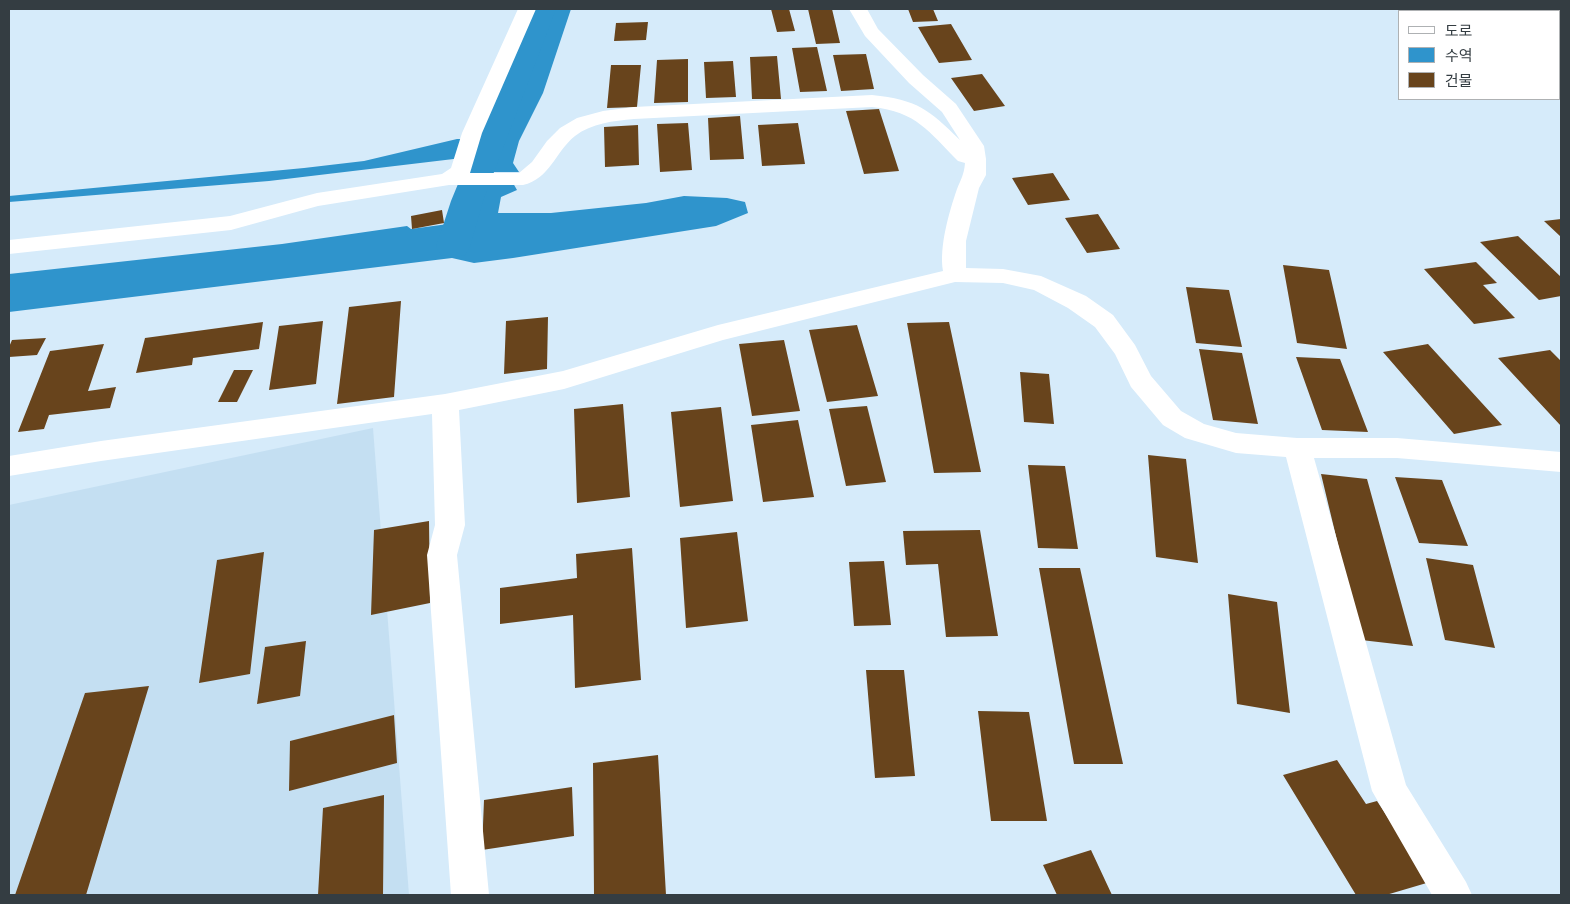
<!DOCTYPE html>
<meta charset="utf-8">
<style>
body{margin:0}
#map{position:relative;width:1570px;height:904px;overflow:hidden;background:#d6ebfa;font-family:Montserrat,"Noto Sans KR",sans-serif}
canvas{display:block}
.frame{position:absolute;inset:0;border:10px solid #343d42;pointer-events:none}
.legend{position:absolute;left:1398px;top:10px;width:162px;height:90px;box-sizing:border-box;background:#fff;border:1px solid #aeb1b3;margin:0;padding:6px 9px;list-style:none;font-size:15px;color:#343d42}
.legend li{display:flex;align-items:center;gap:10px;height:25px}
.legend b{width:25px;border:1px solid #aeb1b3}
</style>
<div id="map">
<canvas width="1570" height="904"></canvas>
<div class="frame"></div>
<ul class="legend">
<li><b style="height:6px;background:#fff"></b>도로</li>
<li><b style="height:14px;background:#2f94cc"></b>수역</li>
<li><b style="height:14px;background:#68441c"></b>건물</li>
</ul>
</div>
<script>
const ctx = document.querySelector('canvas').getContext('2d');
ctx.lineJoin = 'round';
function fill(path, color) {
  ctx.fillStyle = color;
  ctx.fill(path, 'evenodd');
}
fill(new Path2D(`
 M373 428 409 895H9V505Z`), '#c4dff2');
fill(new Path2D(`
 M540 9H571L543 93 519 141 513 163 519 172H479L485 153 479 143 477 134 489 130Z
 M457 139H465L462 158 269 181 9 202V196L304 168 364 161Z
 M513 183 517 190 501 197 498 213H551L646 203 684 196 727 198 745 202 748 213 716 226 513 258 474 263 452 258 9 312V274L282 244 407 226 411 229 448 224 477 216 473 204 480 184Z`), '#2f94cc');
fill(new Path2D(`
 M530 9H556L483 201 470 247 465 255 453 258 441 255 436 247 451 201Z`), '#2f94cc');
fill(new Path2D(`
 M771 9H789L795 31 777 32Z
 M808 9H832L840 43 816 44Z
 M908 9H933L938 21 913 22Z
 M648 22 646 40 614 41 616 23Z
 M951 24 972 60 939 63 918 27Z
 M817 47 827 91 800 92 792 48Z
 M866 54 874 89 841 91 833 55Z
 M777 56 781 99H752L750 57Z
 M688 59V102L654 103 657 60Z
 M733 61 736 97 706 98 704 62Z
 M611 65H641L637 107 607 108Z
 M982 74 1005 106 974 111 951 78Z
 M879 109 899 171 864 174 846 111Z
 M740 116 744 159 710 160 708 118Z
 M688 123 692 170 660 172 657 124Z
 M798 123 805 164 762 166 758 125Z
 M638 125 639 165 605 167 604 127Z
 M1053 173 1070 200 1028 205 1012 178Z
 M442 210 444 223 412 229 411 216Z
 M1098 214 1120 249 1087 253 1065 218Z
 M1561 219V237L1544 221Z
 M1518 236 1561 277V296L1539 300 1480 242Z
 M1476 262 1497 283 1483 285 1515 318 1474 324 1424 269Z
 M1283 265 1329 270 1347 349 1297 343Z
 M1186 287 1229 290 1242 347 1196 343Z
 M401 301 394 397 337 404 349 307Z
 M548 317 547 369 504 374 506 321Z
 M323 321 316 384 269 390 279 326Z
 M263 322 259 349 193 358 192 365 136 373 145 338Z
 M949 322 981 472 934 473 907 323Z
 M857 325 878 396 827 402 809 330Z
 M46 338 37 355 9 357V347L12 340Z
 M784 340 800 411 752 416 739 344Z
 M104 344 88 391 116 387 110 408 49 415 44 429 18 432 50 351Z
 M1428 344 1502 425 1454 434 1383 352Z
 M1199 349 1242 353 1258 424 1213 420Z
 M1550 350 1561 361V426L1498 358Z
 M1296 357 1340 359 1368 432 1322 430Z
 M234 370H253L237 402H218Z
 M1020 372 1049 374 1054 424 1024 422Z
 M623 404 630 497 577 503 574 409Z
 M867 406 886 482 846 486 829 409Z
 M721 407 733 501 680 507 671 412Z
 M798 420 814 497 763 502 751 425Z
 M1148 455 1186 459 1198 563 1156 557Z
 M1028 465 1065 466 1078 549 1038 548Z
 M1321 474 1367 479 1413 646 1361 640Z
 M1395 477 1442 480 1468 546 1419 543Z
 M429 521 430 603 371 615 374 530Z
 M980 530 998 636 946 637 938 564 906 565 903 531Z
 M737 532 748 621 686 628 680 538Z
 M632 548 641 680 575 688 573 615 500 624V588L577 578 576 554Z
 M264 552 250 674 199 683 217 560Z
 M1426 558 1473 565 1495 648 1445 640Z
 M884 561 891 625 854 626 849 562Z
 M1039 568H1080L1123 764H1074Z
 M1228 594 1277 602 1290 713 1237 704Z
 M306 641 300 696 257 704 265 647Z
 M866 670H904L915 776 875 778Z
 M149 686 86 895H15L85 693Z
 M978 711 1029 712 1047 821H991Z
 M394 715 397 763 289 791 290 741Z
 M658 755 666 895H594L593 763Z
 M1337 760 1366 804 1377 801 1430 882 1386 895H1356L1283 775Z
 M572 787 574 836 482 850 484 800Z
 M384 795 383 895H318L323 808Z
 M1091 850 1112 895H1057L1043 865Z`), '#68441c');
fill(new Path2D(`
 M518 9H536L482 133 470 173H519L532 162 547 141 560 128 577 118 603 111 634 107 872 95C918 100 928 109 960 140L942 112 909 83 865 36 849 9H867L878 29 923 75 956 104 984 146 986 159V175L979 188 966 241V268L1003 269 1041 276 1086 296 1113 315 1135 345 1151 376 1181 411 1204 424 1236 433 1297 438H1397L1561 452V472L1397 458H1314L1406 785 1466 882 1472 895H1432L1372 791 1286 457 1236 453 1185 438 1163 425 1131 387 1115 354 1095 327 1068 308 1034 290 1003 283 955 282 723 340 564 389 459 410 465 525 457 555 489 895H451L427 555 435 525 432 414 101 461 9 476V456L101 441 445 394 563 371 718 325 943 271C939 247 949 212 957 189 961 179 964 175 965 163L958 161C928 131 917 112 872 107L634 119C613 121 592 123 575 136 555 152 550 179 523 185H449L318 206 231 230 9 254V240L230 216 317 193 442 174 451 168 462 133Z`), '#fff');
</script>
